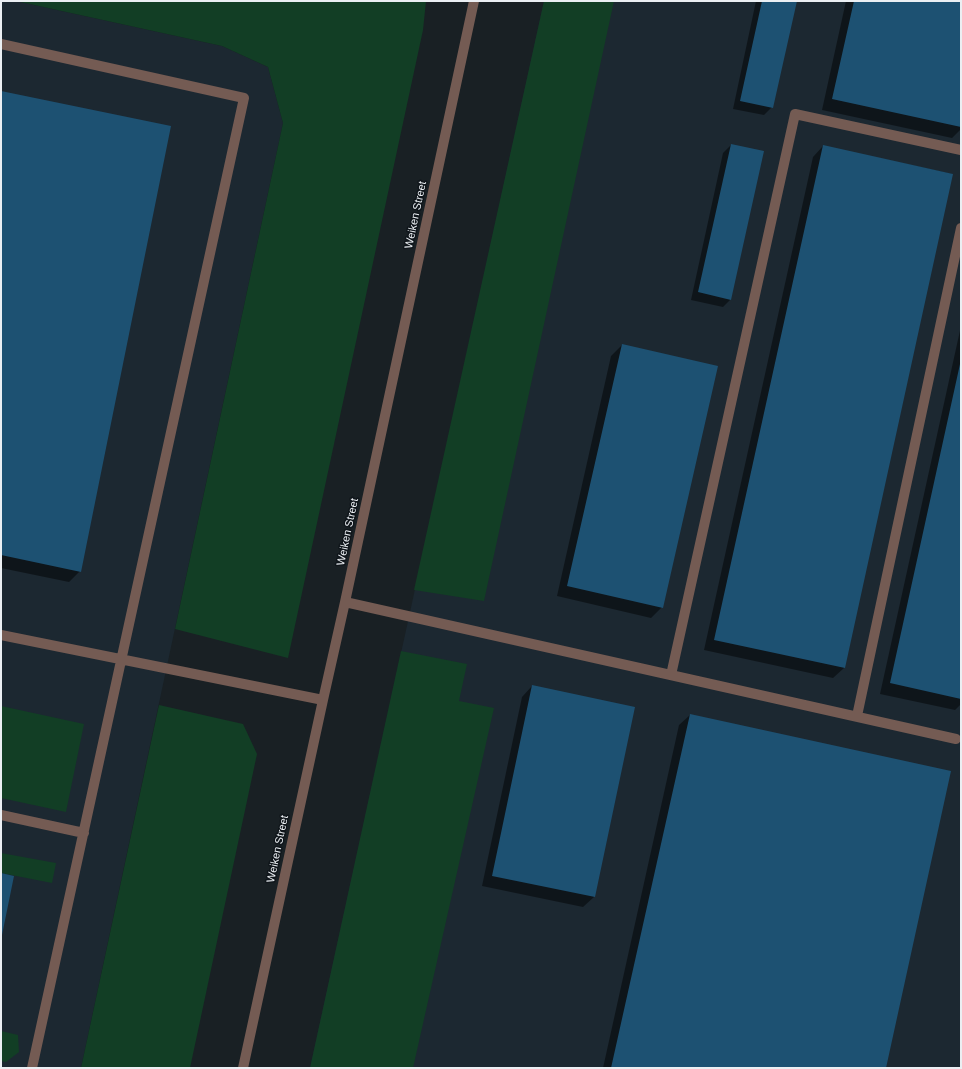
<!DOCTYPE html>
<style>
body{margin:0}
#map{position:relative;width:962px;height:1069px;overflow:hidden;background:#192024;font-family:Arial,sans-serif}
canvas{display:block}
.frame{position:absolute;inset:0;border:2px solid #ebeff3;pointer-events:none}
</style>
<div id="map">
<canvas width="962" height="1069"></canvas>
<div class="frame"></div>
</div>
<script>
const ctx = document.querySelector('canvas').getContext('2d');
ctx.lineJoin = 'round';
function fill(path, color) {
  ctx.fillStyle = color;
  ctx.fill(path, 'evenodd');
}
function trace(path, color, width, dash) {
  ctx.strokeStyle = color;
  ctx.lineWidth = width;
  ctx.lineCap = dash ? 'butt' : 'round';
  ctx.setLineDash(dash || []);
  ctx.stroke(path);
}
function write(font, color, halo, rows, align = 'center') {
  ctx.font = font + ' Arial,sans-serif';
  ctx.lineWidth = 3;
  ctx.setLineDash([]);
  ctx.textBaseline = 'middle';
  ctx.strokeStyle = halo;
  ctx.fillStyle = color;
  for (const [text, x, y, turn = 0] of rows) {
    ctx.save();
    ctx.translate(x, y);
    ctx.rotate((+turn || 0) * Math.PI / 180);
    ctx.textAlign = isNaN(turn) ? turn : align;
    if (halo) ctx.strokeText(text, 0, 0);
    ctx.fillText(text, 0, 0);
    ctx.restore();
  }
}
fill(new Path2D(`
 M1 1H16L222 46 268 67 283 123 81 1068H1Z
 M544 1H961V1068H310Z`), '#1c2831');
fill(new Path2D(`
 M16 1H426L423 30 288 658 175 629 283 123 268 67 222 46Z
 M544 1H614L484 601 414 590Z
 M401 651 467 664 459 701 494 708 413 1068H310Z
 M159 705 243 724 257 754 190 1068H81Z
 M1 706 84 724 66 812 1 798Z
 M1 853 56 863 52 883 1 873Z
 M1 1031 18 1035 19 1052 6 1062 1 1061Z`), '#123e25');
fill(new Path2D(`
 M756 1H796L772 107 764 115 733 109Z
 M846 1H961V129L952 138 822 110Z
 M1 92 80 571 69 582 1 568Z
 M731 145V299L723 307 691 300 723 153Z
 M823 146 952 174 844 668 833 678 704 650 813 157Z
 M961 326V704L955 710 880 694Z
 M622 345 662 607 651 618 557 596 611 356Z
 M532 686 633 708 594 897 583 907 482 886 522 697Z
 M690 715 885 1068H603L679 725Z`), '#0007');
fill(new Path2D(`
 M762 1H797L773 108 740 101Z
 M854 1H961V127L832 99Z
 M1 91 171 126 81 572 1 555Z
 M731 144 764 151 731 300 698 292Z
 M823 145 953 174 845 668 714 640Z
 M622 344 718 366 663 608 567 586Z
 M960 364H961V699L890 683Z
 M532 685 635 707 595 897 492 876Z
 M690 714 951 771 886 1068H611Z
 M1 873 14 876 2 935H1Z`), '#1d5172');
trace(new Path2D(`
 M1 44 244 98 32 1068
 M345 602 956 739
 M1 635 323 700
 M671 675 795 114 961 150
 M857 716 961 228
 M1 815 84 833
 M243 1068 323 700 345 602 474 1`), '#745b53', 10);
write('11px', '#ebeff3', '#10161b', [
 ["Weiken Street",416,215,-78],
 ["Weiken Street",348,532,-78],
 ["Weiken Street",278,849,-78]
]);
</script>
